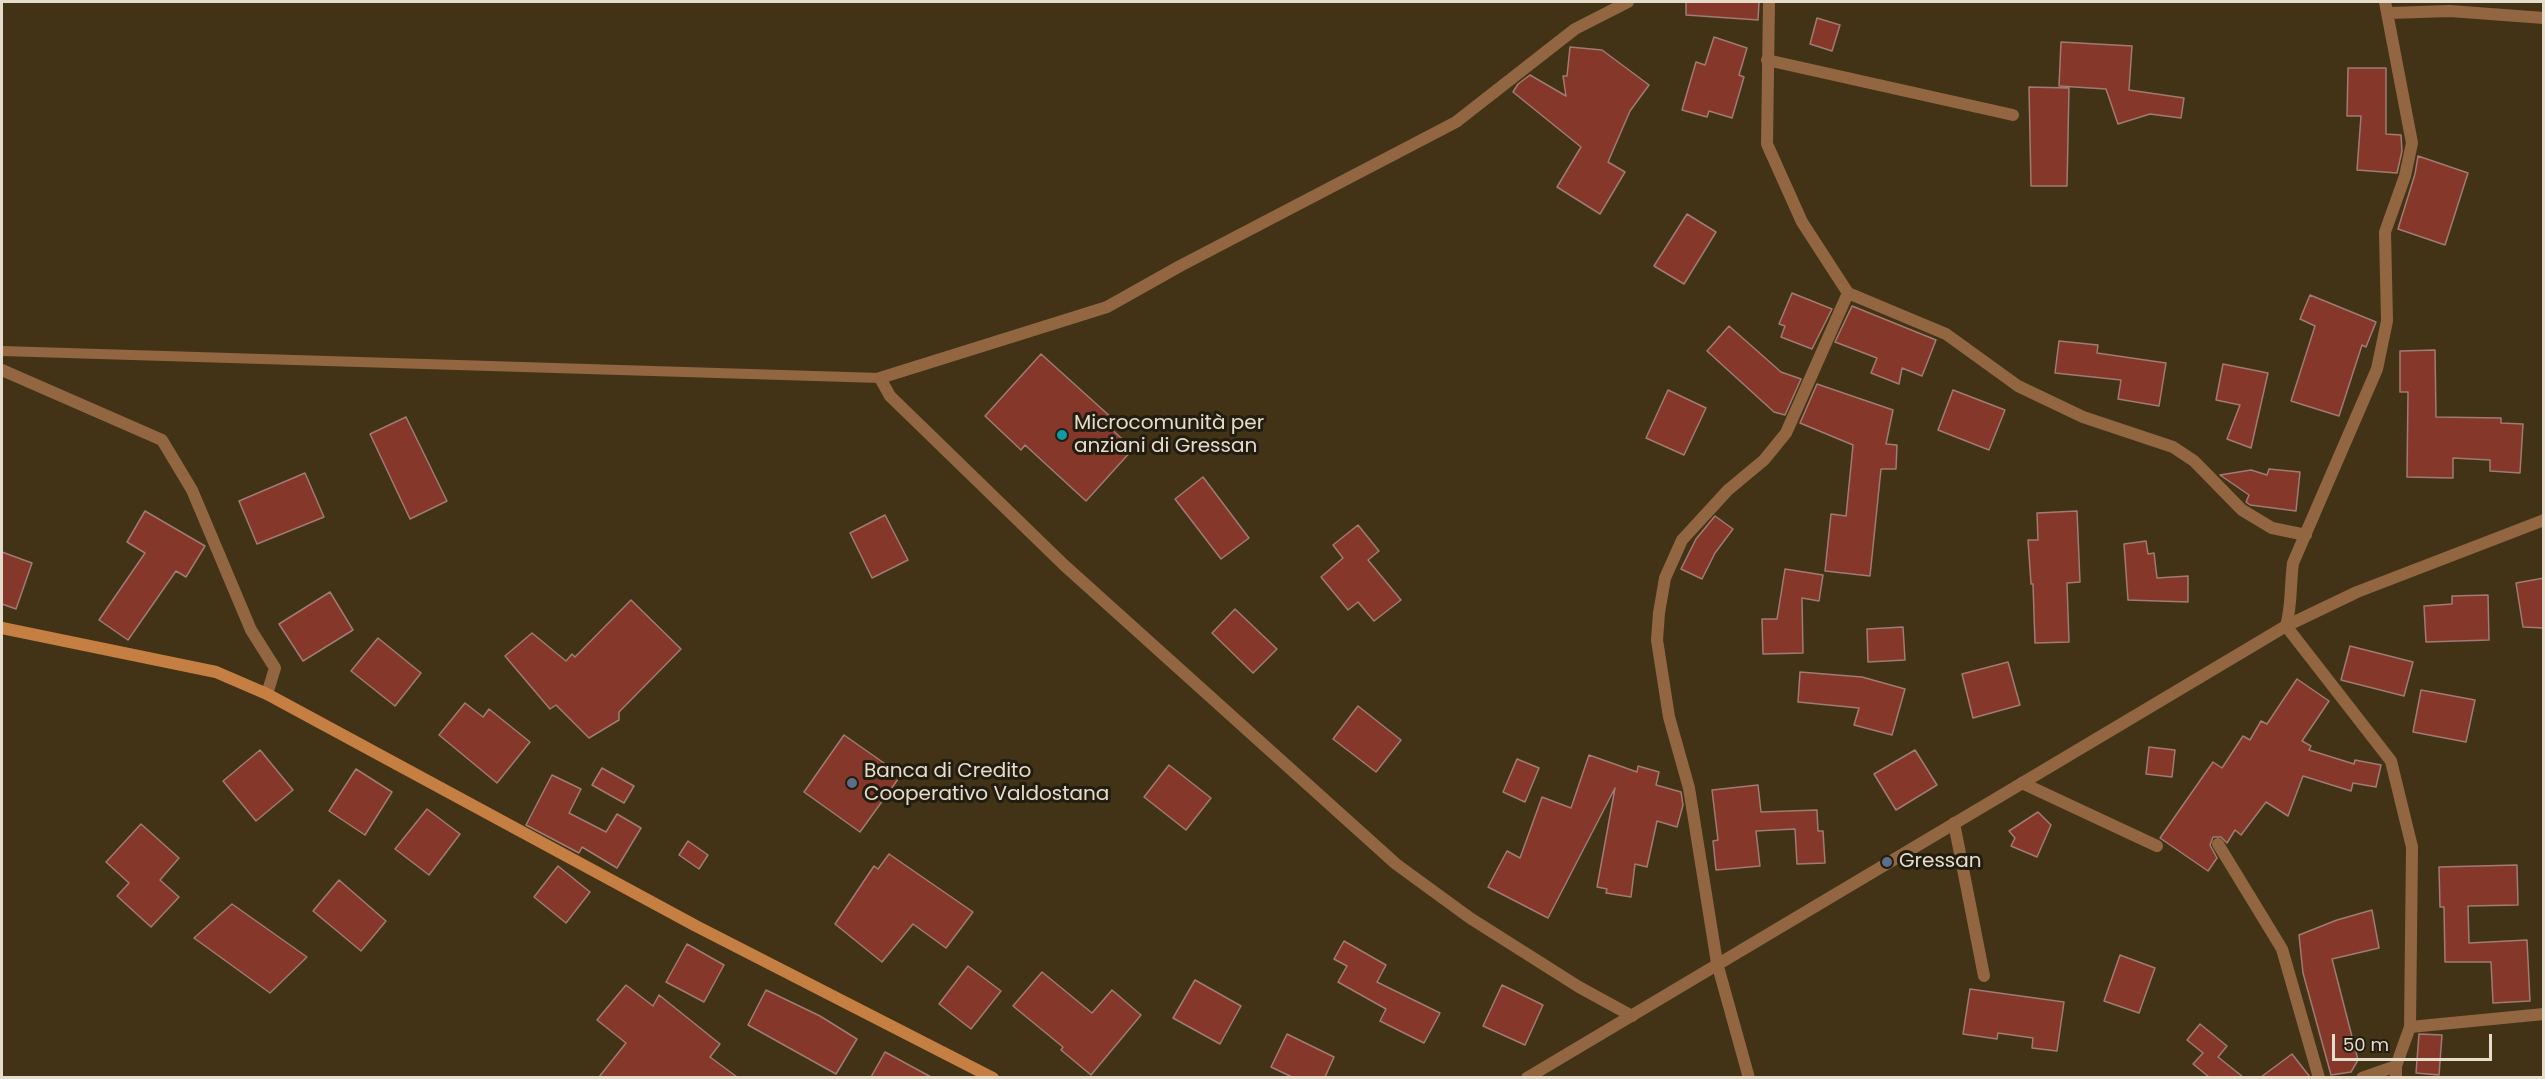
<!DOCTYPE html>
<meta charset="utf-8">
<style>
body{margin:0}
#map{position:relative;width:2545px;height:1079px;overflow:hidden;background:#423316;font-family:Poppins,sans-serif}
canvas{display:block}
.frame{position:absolute;inset:0;border:3px solid #e5dccb;pointer-events:none}
.scale{position:absolute;left:2332px;top:1034px;width:160px;height:27px;box-sizing:border-box;border:3px solid #e5dccb;border-top:0;padding-left:8px;font-size:18px;line-height:21px;white-space:nowrap;color:#e5dccb;-webkit-text-stroke:4px #231c10;paint-order:stroke}
</style>
<div id="map">
<canvas width="2545" height="1079"></canvas>
<div class="frame"></div>
<div class="scale">50 m</div>
</div>
<script>
const ctx = document.querySelector('canvas').getContext('2d');
ctx.lineJoin = 'round';
function fill(path, color) {
  ctx.fillStyle = color;
  ctx.fill(path, 'evenodd');
}
function trace(path, color, width, dash) {
  ctx.strokeStyle = color;
  ctx.lineWidth = width;
  ctx.lineCap = dash ? 'butt' : 'round';
  ctx.setLineDash(dash || []);
  ctx.stroke(path);
}
function write(font, color, halo, rows, align = 'center') {
  ctx.font = font + ' Poppins,sans-serif';
  ctx.lineWidth = 6;
  ctx.setLineDash([]);
  ctx.textBaseline = 'middle';
  ctx.strokeStyle = halo;
  ctx.fillStyle = color;
  for (const [text, x, y, turn = 0] of rows) {
    ctx.save();
    ctx.translate(x, y);
    ctx.rotate((+turn || 0) * Math.PI / 180);
    ctx.textAlign = isNaN(turn) ? turn : align;
    if (halo) ctx.strokeText(text, 0, 0);
    ctx.fillText(text, 0, 0);
    ctx.restore();
  }
}
const building = new Path2D(`
 M1686 2H1759L1758 20 1686 15Z
 M1817 18 1840 25 1832 51 1810 44Z
 M1714 37 1747 48 1739 75 1744 77 1732 118 1709 111 1707 117 1682 110 1696 62 1705 65Z
 M2061 42 2132 46 2129 90 2184 98 2181 118 2150 114 2118 124 2106 89 2059 86Z
 M1570 47 1602 50 1649 85 1630 111 1608 162 1625 172 1600 214 1557 187 1581 147 1513 92 1518 84 1530 75 1566 96 1563 76H1567Z
 M2348 68H2386V134L2401 135 2402 151 2397 173 2357 170 2361 116H2347Z
 M2029 87 2069 88 2067 186H2031Z
 M2418 156 2468 173 2445 245 2398 229 2415 174Z
 M1687 214 1716 232 1684 284 1654 266Z
 M1792 293 1832 309 1812 349 1781 337 1785 326 1779 324Z
 M2310 295 2376 322 2366 347 2362 345 2339 416 2291 401 2315 326 2300 319Z
 M1852 306 1936 340 1922 376 1902 368 1899 384 1871 373 1877 358 1835 342Z
 M1729 326 1781 372 1801 379 1785 415 1774 412 1707 351Z
 M2059 341 2098 345 2097 353 2166 363 2159 406 2118 399 2121 380 2055 373Z
 M2435 350 2436 417 2501 418V423L2523 424 2520 473 2490 471V460L2453 458V478L2407 477 2408 392H2400V351Z
 M1041 354 1113 419 1107 425 1133 449 1086 501 1025 445 1021 450 985 416Z
 M2223 364 2268 373 2251 448 2227 439 2240 405 2216 400Z
 M1817 384 1893 410 1886 444 1897 445 1896 469H1881L1870 576 1825 571 1831 514 1846 516 1853 445 1800 423Z
 M1668 390 1706 408 1684 455 1646 438Z
 M1953 390 2005 410 1989 450 1938 430Z
 M406 417 447 501 410 519 370 434Z
 M2269 469 2300 472 2296 511 2250 505 2246 502 2249 495 2220 475 2251 470 2267 475Z
 M305 473 324 517 257 544 239 501Z
 M1203 477 1249 538 1221 559 1175 499Z
 M145 511 205 546 186 577 176 571 128 640 99 620 145 553 127 542Z
 M2077 511 2080 582 2067 583 2069 642 2035 643 2033 584H2031L2028 540H2038L2037 513Z
 M885 515 908 560 872 578 850 533Z
 M1715 516 1733 529 1715 553 1702 579 1681 569 1696 539Z
 M1358 525 1379 551 1368 560 1401 600 1374 621 1358 602 1348 610 1321 577 1343 558 1333 545Z
 M2146 541 2148 554 2154 553 2157 578 2188 576V602L2128 600 2124 544Z
 M2 552 32 563 16 609 2 604Z
 M1785 569 1823 575 1819 601 1802 598 1803 653 1763 654 1762 619H1777Z
 M2544 578V628L2523 627 2516 583Z
 M330 592 353 630 303 661 279 624Z
 M2488 595 2489 640 2426 642 2424 606 2452 604V596Z
 M631 600 681 649 619 712V720L589 738 556 705 550 709 505 656 532 633 566 661 572 654 575 657Z
 M1235 609 1277 649 1253 673 1212 633Z
 M1903 627 1905 660 1868 662 1867 629Z
 M378 638 421 673 395 706 351 671Z
 M2350 646 2413 662 2404 696 2341 680Z
 M2008 662 2020 705 1973 718 1962 674Z
 M1800 672 1862 677 1905 689 1892 735 1854 725 1859 708 1798 702Z
 M2297 679 2329 701 2302 741 2311 746 2309 750 2354 764 2355 760 2381 765 2376 787 2353 783 2351 791 2303 776 2288 816 2266 802 2241 835 2235 830 2227 843 2221 837H2213L2210 845 2217 858 2208 871 2160 838 2213 762 2222 768 2243 736 2250 740 2261 721 2267 724Z
 M2421 690 2475 700 2466 742 2413 732Z
 M465 703 483 717 489 709 530 742 497 783 439 735Z
 M1358 706 1401 740 1376 772 1333 739Z
 M844 735 901 775 860 832 804 792Z
 M2149 747 2175 750 2172 777 2146 774Z
 M260 750 293 790 256 821 223 781Z
 M1915 750 1937 785 1896 810 1874 774Z
 M1589 755 1637 772 1638 766 1659 772 1656 785 1681 792 1683 805 1677 827 1657 821 1647 867 1635 864 1631 897 1606 893 1607 889 1597 887 1615 788 1548 918 1488 887 1507 851 1520 858 1542 797 1571 808Z
 M1517 759 1539 768 1525 802 1503 792Z
 M1169 765 1211 798 1186 830 1144 797Z
 M602 768 634 786 624 803 592 785Z
 M356 769 392 792 365 835 329 811Z
 M552 775 581 789 569 813 606 832 617 814 641 828 617 868 582 847 579 853 526 825Z
 M1758 785 1761 812 1817 810 1818 831H1823L1825 863 1797 864 1795 829 1756 831 1760 866 1716 870 1713 841 1718 840 1712 790Z
 M427 809 460 834 429 875 395 849Z
 M2038 812 2051 825 2037 857 2011 846 2015 838 2009 831Z
 M141 824 179 858 160 880 179 897 151 927 117 896 129 883 106 862Z
 M688 841 708 855 699 869 679 855Z
 M889 854 973 912 946 948 913 924 882 962 835 924 874 866 878 869Z
 M2517 865 2518 905 2468 906 2469 943 2527 940 2530 1001 2493 1003 2491 962H2445L2444 907H2440L2439 867Z
 M558 866 590 892 566 923 534 897Z
 M339 880 386 921 361 951 313 911Z
 M232 904 307 957 270 993 194 938Z
 M2372 910 2379 948 2332 959 2358 1060 2351 1072 2331 1075 2303 973 2299 935 2337 920Z
 M1344 941 1386 965 1377 982 1440 1013 1424 1043 1380 1021 1386 1009 1338 982 1347 966 1334 959Z
 M687 944 724 965 704 1002 666 982Z
 M2120 955 2155 968 2139 1013 2104 1001Z
 M968 966 1001 991 971 1029 939 1004Z
 M1042 972 1092 1013 1112 990 1141 1015 1091 1075 1061 1050 1063 1047 1013 1006Z
 M1195 980 1241 1006 1220 1044 1173 1018Z
 M626 985 653 1006 659 995 720 1044 710 1057 737 1077H599L626 1043 597 1020Z
 M1502 985 1543 1005 1525 1045 1483 1026Z
 M1970 989 2064 1002 2057 1051 2032 1048 2033 1038 1998 1033 1997 1039 1963 1034Z
 M766 990 820 1016 857 1039 836 1074 748 1025Z
 M2200 1024 2227 1046 2218 1057 2243 1077H2209L2193 1064 2203 1053 2187 1040Z
 M1287 1034 1334 1057 1325 1077H1292L1271 1067Z
 M2419 1034 2442 1035 2439 1075 2416 1073Z
 M885 1052 931 1077H871Z
 M2292 1054 2310 1077H2261Z`);
fill(building, '#853829');
trace(building, '#a07b73', 1.5);
trace(new Path2D(`
 M2 351 880 378`), '#936642', 10);
trace(new Path2D(`
 M1628 2 1575 29 1456 122 1180 266 1107 307 880 378 890 396 1064 565 1396 864 1470 918 1579 987 1632 1016
 M1769 2 1767 144 1802 222 1848 293 1946 334 2018 386 2083 417 2173 447 2194 461 2242 510 2272 528 2306 535
 M2385 2 2412 143 2405 176 2385 232 2387 321 2377 369 2293 563C2290 585 2292 605 2286 626L2391 761 2412 847 2410 1027 2544 1014
 M2389 13 2450 11 2544 18
 M1767 60 2013 115
 M2 370 162 440 192 490 251 630 275 668 267 694
 M2022 783 2157 846
 M1954 823 1984 976
 M2218 844 2282 949 2319 1078
 M1749 1078 1717 963 1689 788 1669 717 1657 640 1659 613 1665 578 1682 540 1728 490 1764 460 1786 433 1848 293
 M2362 1078 2396 1066
 M2396 1078V1066L2410 1027`), '#936642', 12);
trace(new Path2D(`
 M1527 1078 2286 626 2357 592 2544 520`), '#936642', 12);
trace(new Path2D(`
 M2 628 216 672 267 694 696 926 993 1078`), '#c67f43', 12);
for (const [x, y, r, color] of [
 [1062,435,6,"#0f9aa8"],
 [852,783,6,"#5c6f8a"],
 [1887,862,6,"#5c6f8a"]
]) {
  const dot = new Path2D();
  dot.arc(x, y, r, 0, 2 * Math.PI);
  ctx.fillStyle = color;
  ctx.fill(dot);
  trace(dot, '#231c10', 2);
}
write('20px', '#e5dccb', '#231c10', [
 ["Microcomunità per",1074,424],
 ["anziani di Gressan",1074,447],
 ["Banca di Credito",864,772],
 ["Cooperativo Valdostana",864,795],
 ["Gressan",1899,862]
], 'left');
</script>
